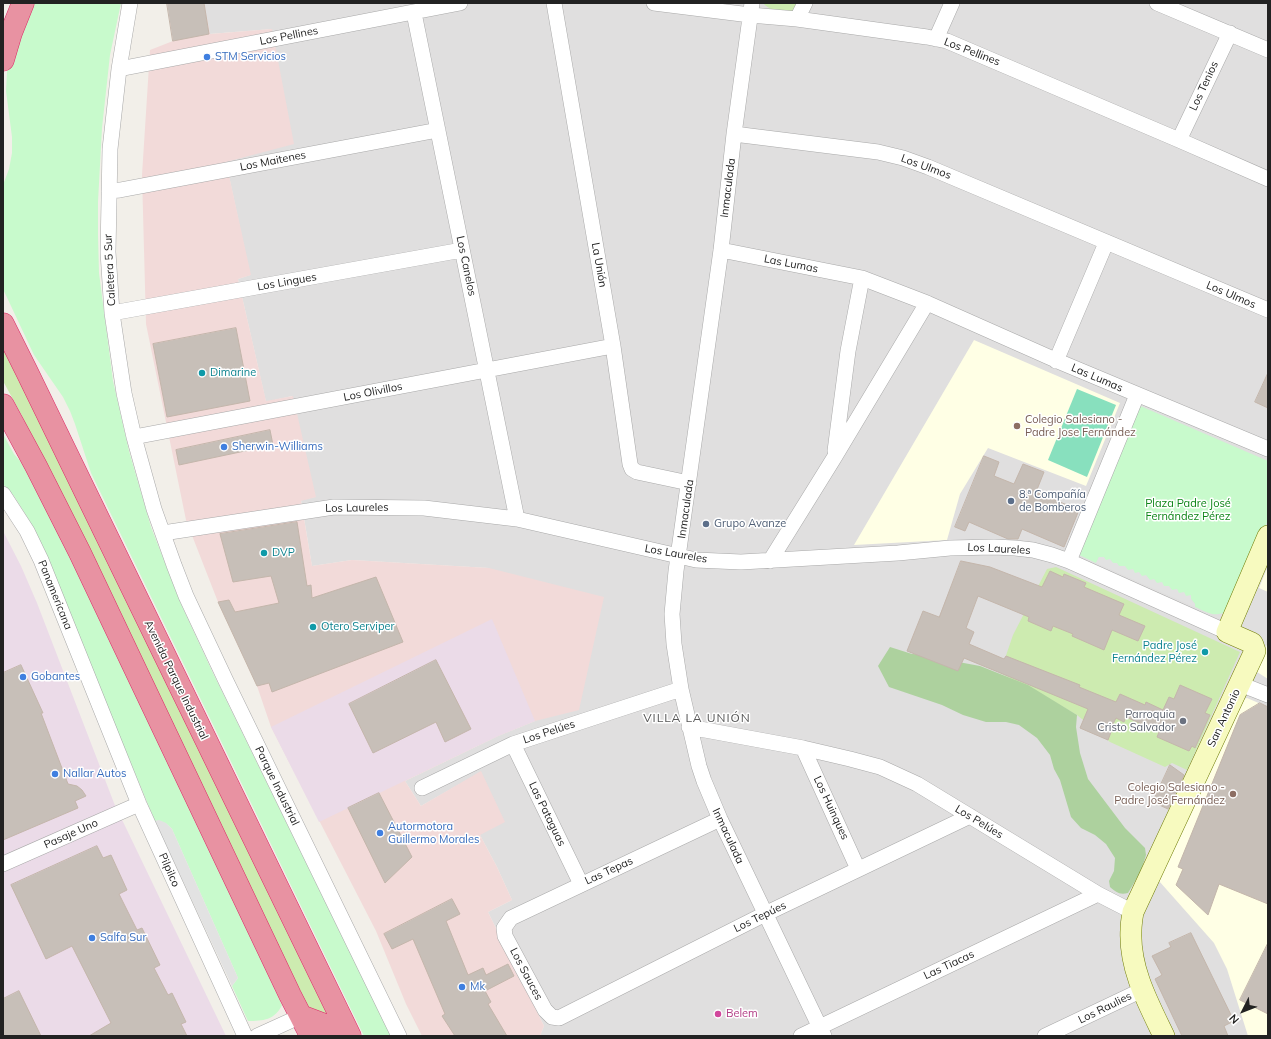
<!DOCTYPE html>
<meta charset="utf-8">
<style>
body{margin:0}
#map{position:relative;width:1271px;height:1039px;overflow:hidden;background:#f2efe9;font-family:Mulish,sans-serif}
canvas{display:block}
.frame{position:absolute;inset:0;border:4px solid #222;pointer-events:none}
.north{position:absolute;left:1223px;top:991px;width:40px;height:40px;-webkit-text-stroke:3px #fff;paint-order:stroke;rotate:228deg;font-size:11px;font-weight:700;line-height:16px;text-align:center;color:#222}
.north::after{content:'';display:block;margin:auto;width:14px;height:18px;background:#222;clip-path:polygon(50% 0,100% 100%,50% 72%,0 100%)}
</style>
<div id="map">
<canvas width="1271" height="1039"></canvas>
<div class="frame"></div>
<div class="north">N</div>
</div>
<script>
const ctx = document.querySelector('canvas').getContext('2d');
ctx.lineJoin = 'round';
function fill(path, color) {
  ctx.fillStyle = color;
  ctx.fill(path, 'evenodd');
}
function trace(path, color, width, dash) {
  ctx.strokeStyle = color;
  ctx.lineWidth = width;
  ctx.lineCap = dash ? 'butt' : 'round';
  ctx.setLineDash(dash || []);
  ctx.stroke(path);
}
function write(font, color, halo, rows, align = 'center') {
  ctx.font = font + ' Mulish,sans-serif';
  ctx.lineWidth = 3;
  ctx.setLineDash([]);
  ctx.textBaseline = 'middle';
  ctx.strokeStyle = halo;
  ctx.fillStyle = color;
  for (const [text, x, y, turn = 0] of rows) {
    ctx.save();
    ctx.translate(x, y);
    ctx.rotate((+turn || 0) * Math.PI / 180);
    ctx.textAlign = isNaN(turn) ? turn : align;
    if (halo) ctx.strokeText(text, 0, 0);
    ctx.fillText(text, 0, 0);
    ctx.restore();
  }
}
fill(new Path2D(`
 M204 3H1268V1036H540L544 1026 488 912 512 900 497 867 480 835 481 772 421 806 405 781 498 736 535 721 489 568 352 560 312 566 301 500 315 497 292 396 266 402 238 279 250 275 226 162 272 29 209 34Z`), '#e0dfdf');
fill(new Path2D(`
 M169 3H204L210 34 272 29 294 144 226 162 251 275 238 279 266 401 293 396 316 497 301 501 312 566 352 560 489 568 604 597 579 710 535 721 498 736 405 781 421 806 481 771 505 822 480 835 497 867 512 900 488 912 544 1026 540 1036H422L406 1004 376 931 271 727 257 686 218 602 186 520 146 324 142 175 150 50 173 41 168 8Z`), '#f2dad9');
fill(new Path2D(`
 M3 531 21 566 37 603 114 803 226 1036H3Z
 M492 619 535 721 498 736 319 822 271 727Z`), '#ebdbe8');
fill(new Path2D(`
 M974 340 1120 403 1086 486 988 448 960 494 947 540 854 545Z
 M1268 566V592L1259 588Z
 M1268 642V679L1257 672V669Z
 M1247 698 1268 707V1036H1248L1227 969 1214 943 1159 881 1241 700Z`), '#ffffe5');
fill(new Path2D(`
 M763 3H799C797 6 795 9 792 11 783 15 769 10 763 3Z
 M3 344 332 1019 309 1009 21 414 3 381Z
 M1056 567 1240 652 1187 770 1172 763 1165 767 1110 742 1077 715 1038 692 1000 673 1013 635 1047 569Z`), '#cdebb0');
fill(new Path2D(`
 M890 647 912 654 934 655 953 661 980 666 1028 685 1077 715 1076 727 1080 753 1088 779 1125 828 1145 848 1146 855 1141 871 1128 893C1119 895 1116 892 1110 887L1109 881 1114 871 1115 858 1106 844 1095 835 1081 828 1071 817 1060 780 1054 769 1050 755 1037 738 1019 725 1006 722H986L963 715 942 705 889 687 878 666Z`), '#add19e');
fill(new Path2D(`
 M32 3H121L110 55 102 128 98 202V235L99 273 113 381 129 451 151 527 181 604 212 671 391 1036H364L91 473 75 424 70 411 63 397 34 355 3 289V185L9 169 12 153V137L6 91 7 72 9 62Z
 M1138 405 1268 461V520L1230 609C1216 619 1209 613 1195 607V604L1191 599 1099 557 1096 563 1075 553Z
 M3 434 14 454 35 478 95 600 282 1005C275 1020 263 1021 248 1021L232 986 238 978 172 829C167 824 162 820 155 821L29 520 14 496 3 484Z`), '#c8facc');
fill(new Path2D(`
 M1077 389 1116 405 1087 477 1048 460Z`), '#88e0be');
fill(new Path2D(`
 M1099 557H1104L1106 560 1110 559 1113 563H1117L1119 566H1125L1128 570 1133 569 1135 573 1139 572 1142 576 1146 575 1150 580 1154 579 1157 583 1162 582 1164 586H1169L1172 590 1177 589 1179 593 1184 592 1186 596 1191 595V599L1195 604V607L1096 563Z
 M159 820 166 823 172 829 238 978 232 986 155 821Z`), '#e2e2e2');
const building = new Path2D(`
 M167 3H204L209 34 173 41Z
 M236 328 250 401 167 417 153 344Z
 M1268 373V408L1255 402Z
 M270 430 273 445 179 465 176 450Z
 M984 456 999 462 994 476 1014 484 1023 464 1044 472 1036 492 1079 510 1064 547 1022 529 1018 539H1008L969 522 965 531 955 527Z
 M297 522 307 586 311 585 312 598 376 577 403 642 272 692 269 683 257 686 218 602 229 600 235 612 279 603 271 576 233 582 220 534Z
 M961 561 990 567 1042 587 1050 571 1063 577 1064 574 1086 583 1084 587 1124 604 1119 615 1145 626 1138 641 1112 630 1104 650 1072 636 1073 634 1053 626 1051 631 1028 621 1029 617 978 596 966 628 974 632 969 644 1004 659 1006 656 1080 685 1079 687 1116 702 1120 694 1145 705 1146 702 1163 710 1169 697 1174 699 1180 685 1212 699 1205 713 1210 715 1195 748 1192 746 1189 751 1157 737 1159 732 1126 717 1124 722 1116 718 1112 726 1113 727 1108 740 1080 728 1088 709 964 658 958 671 907 651 923 611 939 617Z
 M436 660 471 729 445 742 436 722 373 753 349 704Z
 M21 665 43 713H41L68 784 77 786 82 790 86 796 75 801 78 808 3 840V673Z
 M1260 703 1268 707V904L1219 884 1208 915 1176 885 1183 869 1178 867 1240 715Z
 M1170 765 1184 775 1168 809 1153 802Z
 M379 793 412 857 385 883 348 808Z
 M97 846 103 858 111 855 127 890 119 894 137 930 142 928 160 965 154 968 168 995 172 993 186 1022 181 1024 187 1036H89L111 1023 72 946 46 959 11 885Z
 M452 899 460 914 446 921 468 975 483 968 486 975 508 964 514 976 485 991 491 1002 488 1004 507 1036H455L442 1016 445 1014 413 939 392 949 384 934Z
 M1191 933 1234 1021 1224 1026 1228 1036H1182L1155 979 1162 975 1152 956 1171 947 1169 943Z
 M1268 943V1014L1240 1000Z
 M19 991 41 1036H3V999Z`);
fill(building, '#c7bfb8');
trace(building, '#c4b6ab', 1);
const street = new Path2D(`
 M130 3 119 69 110 149 108 252 112 313 124 393 134 437 154 509 174 565 186 596 226 681 399 1036
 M554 3 613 346 630 464 632 469 637 472 689 483
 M654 3 750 15 797 19 927 37 947 41 1179 140 1268 179
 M752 3 734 134 721 250 676 571 672 614 674 644 681 689 699 766 704 781 720 819 824 1036
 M1157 3 1268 50
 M414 13 517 519
 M797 19 805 3
 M936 39 952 3
 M119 69 460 3
 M734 134 878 152 903 158 928 167 1268 310
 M1179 140 1230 33
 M109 191 120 190 438 130
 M721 250 862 278 927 303 1060 362 1268 449
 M112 313 462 250
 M1056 361 1106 243
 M134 437 613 346
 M835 451 848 351 862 278
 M3 494 27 531 41 560 139 804 245 1036
 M163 533 334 507 424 508 517 519 696 560 741 562 898 553 950 548 994 547 1015 548 1033 550 1052 555 1069 561 1227 632
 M770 561 834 458 927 303
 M1069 561 1137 395
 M1240 684 1268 695
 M689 727 803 748 850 759 880 767 917 784 1098 894 1133 912
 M513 744 581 884
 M803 748 858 869
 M422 788 513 744 681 689
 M720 819 511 918 504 928 505 936 545 1010 552 1017 559 1018 765 914 970 816
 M3 864 139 804
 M257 1036 301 1016
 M801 1036 1098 894
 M1045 1036 1142 990`);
const secondary = new Path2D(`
 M1164 1036C1148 1003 1129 968 1131 930 1131 924 1132 918 1133 912L1255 651 1253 645 1252 643 1227 632 1268 536`);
const highway = new Path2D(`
 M3 60 11 33 23 3
 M3 324 27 372 350 1036
 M3 405 36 466 80 553 290 995 311 1036
 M301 1016 325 1025 340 1036`);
trace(street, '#a9a9a9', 16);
trace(secondary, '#707d05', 22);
trace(highway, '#dc2a67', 23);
trace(street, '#fff', 15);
trace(secondary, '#f7fabf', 21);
trace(highway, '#e892a2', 22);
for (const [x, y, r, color] of [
 [207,57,4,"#3f7fe0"],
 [202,373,4,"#0f9aa8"],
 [1017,426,4,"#8d6e63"],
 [224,447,4,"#3f7fe0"],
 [1011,501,4,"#5c6f8a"],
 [706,524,4,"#5c6f8a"],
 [264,553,4,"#0f9aa8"],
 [313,627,4,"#0f9aa8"],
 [1205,652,4,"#0f9aa8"],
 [23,677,4,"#3f7fe0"],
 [1183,721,4,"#6b7280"],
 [55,774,4,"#3f7fe0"],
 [1233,794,4,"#8d6e63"],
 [380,833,4,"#3f7fe0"],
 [92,938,4,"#3f7fe0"],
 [462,987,4,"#3f7fe0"],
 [718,1014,4,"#d1479c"]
]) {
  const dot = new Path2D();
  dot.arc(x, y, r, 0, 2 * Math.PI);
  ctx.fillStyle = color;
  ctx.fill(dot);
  trace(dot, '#fff', 1.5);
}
write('11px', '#222', '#fff', [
 ["Los Pellines",289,36,-11],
 ["Los Pellines",972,52,21],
 ["Los Tenios",1204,86,-65],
 ["Los Maitenes",273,161,-11],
 ["Los Ulmos",926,167,20],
 ["Inmaculada",728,188,-83],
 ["Las Lumas",791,264,11],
 ["La Unión",599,265,80],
 ["Los Canelos",466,266,78],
 ["Caletera 5 Sur",110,270,-93],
 ["Los Lingues",287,282,-10],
 ["Los Ulmos",1231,295,23],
 ["Las Lumas",1097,378,23],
 ["Los Olivillos",373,392,-11],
 ["Los Laureles",357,508,-1],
 ["Inmaculada",686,509,-82],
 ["Los Laureles",999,549,3],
 ["Los Laureles",676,554,10],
 ["Panamericana",55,595,68],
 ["Avenida Parque Industrial",176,680,64],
 ["San Antonio",1224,718,-65],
 ["Los Pelúes",549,732,-18],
 ["Parque Industrial",277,786,64],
 ["Los Huinques",831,808,65],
 ["Las Pataguas",547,814,64],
 ["Los Pelúes",979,822,31],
 ["Pasaje Uno",71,834,-24],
 ["Inmaculada",728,836,65],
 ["Pilpilco",169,870,66],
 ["Las Tepas",609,871,-25],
 ["Los Tepúes",760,917,-26],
 ["Las Tiacas",949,965,-25],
 ["Los Sauces",526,974,62],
 ["Los Raulies",1105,1008,-26]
]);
write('11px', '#366cbe', '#fff', [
 ["STM Servicios",215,57],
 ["Sherwin-Williams",232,447],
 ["Gobantes",31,677],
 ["Nallar Autos",63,774],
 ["Autormotora",388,827],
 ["Guillermo Morales",388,840],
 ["Salfa Sur",100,938],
 ["Mk",470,987]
], 'left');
write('11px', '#0d838f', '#fff', [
 ["Dimarine",210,373],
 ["DVP",272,553],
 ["Otero Serviper",321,627],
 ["Padre José",1197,646,"right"],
 ["Fernández Pérez",1197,659,"right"]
], 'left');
write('11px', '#785e54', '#fff', [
 ["Colegio Salesiano -",1025,420],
 ["Padre Jose Fernández",1025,433],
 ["Colegio Salesiano -",1225,788,"right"],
 ["Padre José Fernández",1225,801,"right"]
], 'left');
write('11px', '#4e5e75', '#fff', [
 ["8.ª Compañía",1019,495],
 ["de Bomberos",1019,508],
 ["Grupo Avanze",714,524]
], 'left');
write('11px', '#0c8416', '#fff', [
 ["Plaza Padre José",1188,504],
 ["Fernández Pérez",1188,517]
]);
write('11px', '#5b616d', '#fff', [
 ["Parroquia",1175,715],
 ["Cristo Salvador",1175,728]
], 'right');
write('11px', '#b23c85', '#fff', [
 ["Belem",726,1014]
], 'left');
ctx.letterSpacing = '1px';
write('12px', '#555', '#fff', [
 ["VILLA LA UNIÓN",697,718]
]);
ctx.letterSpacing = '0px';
</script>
